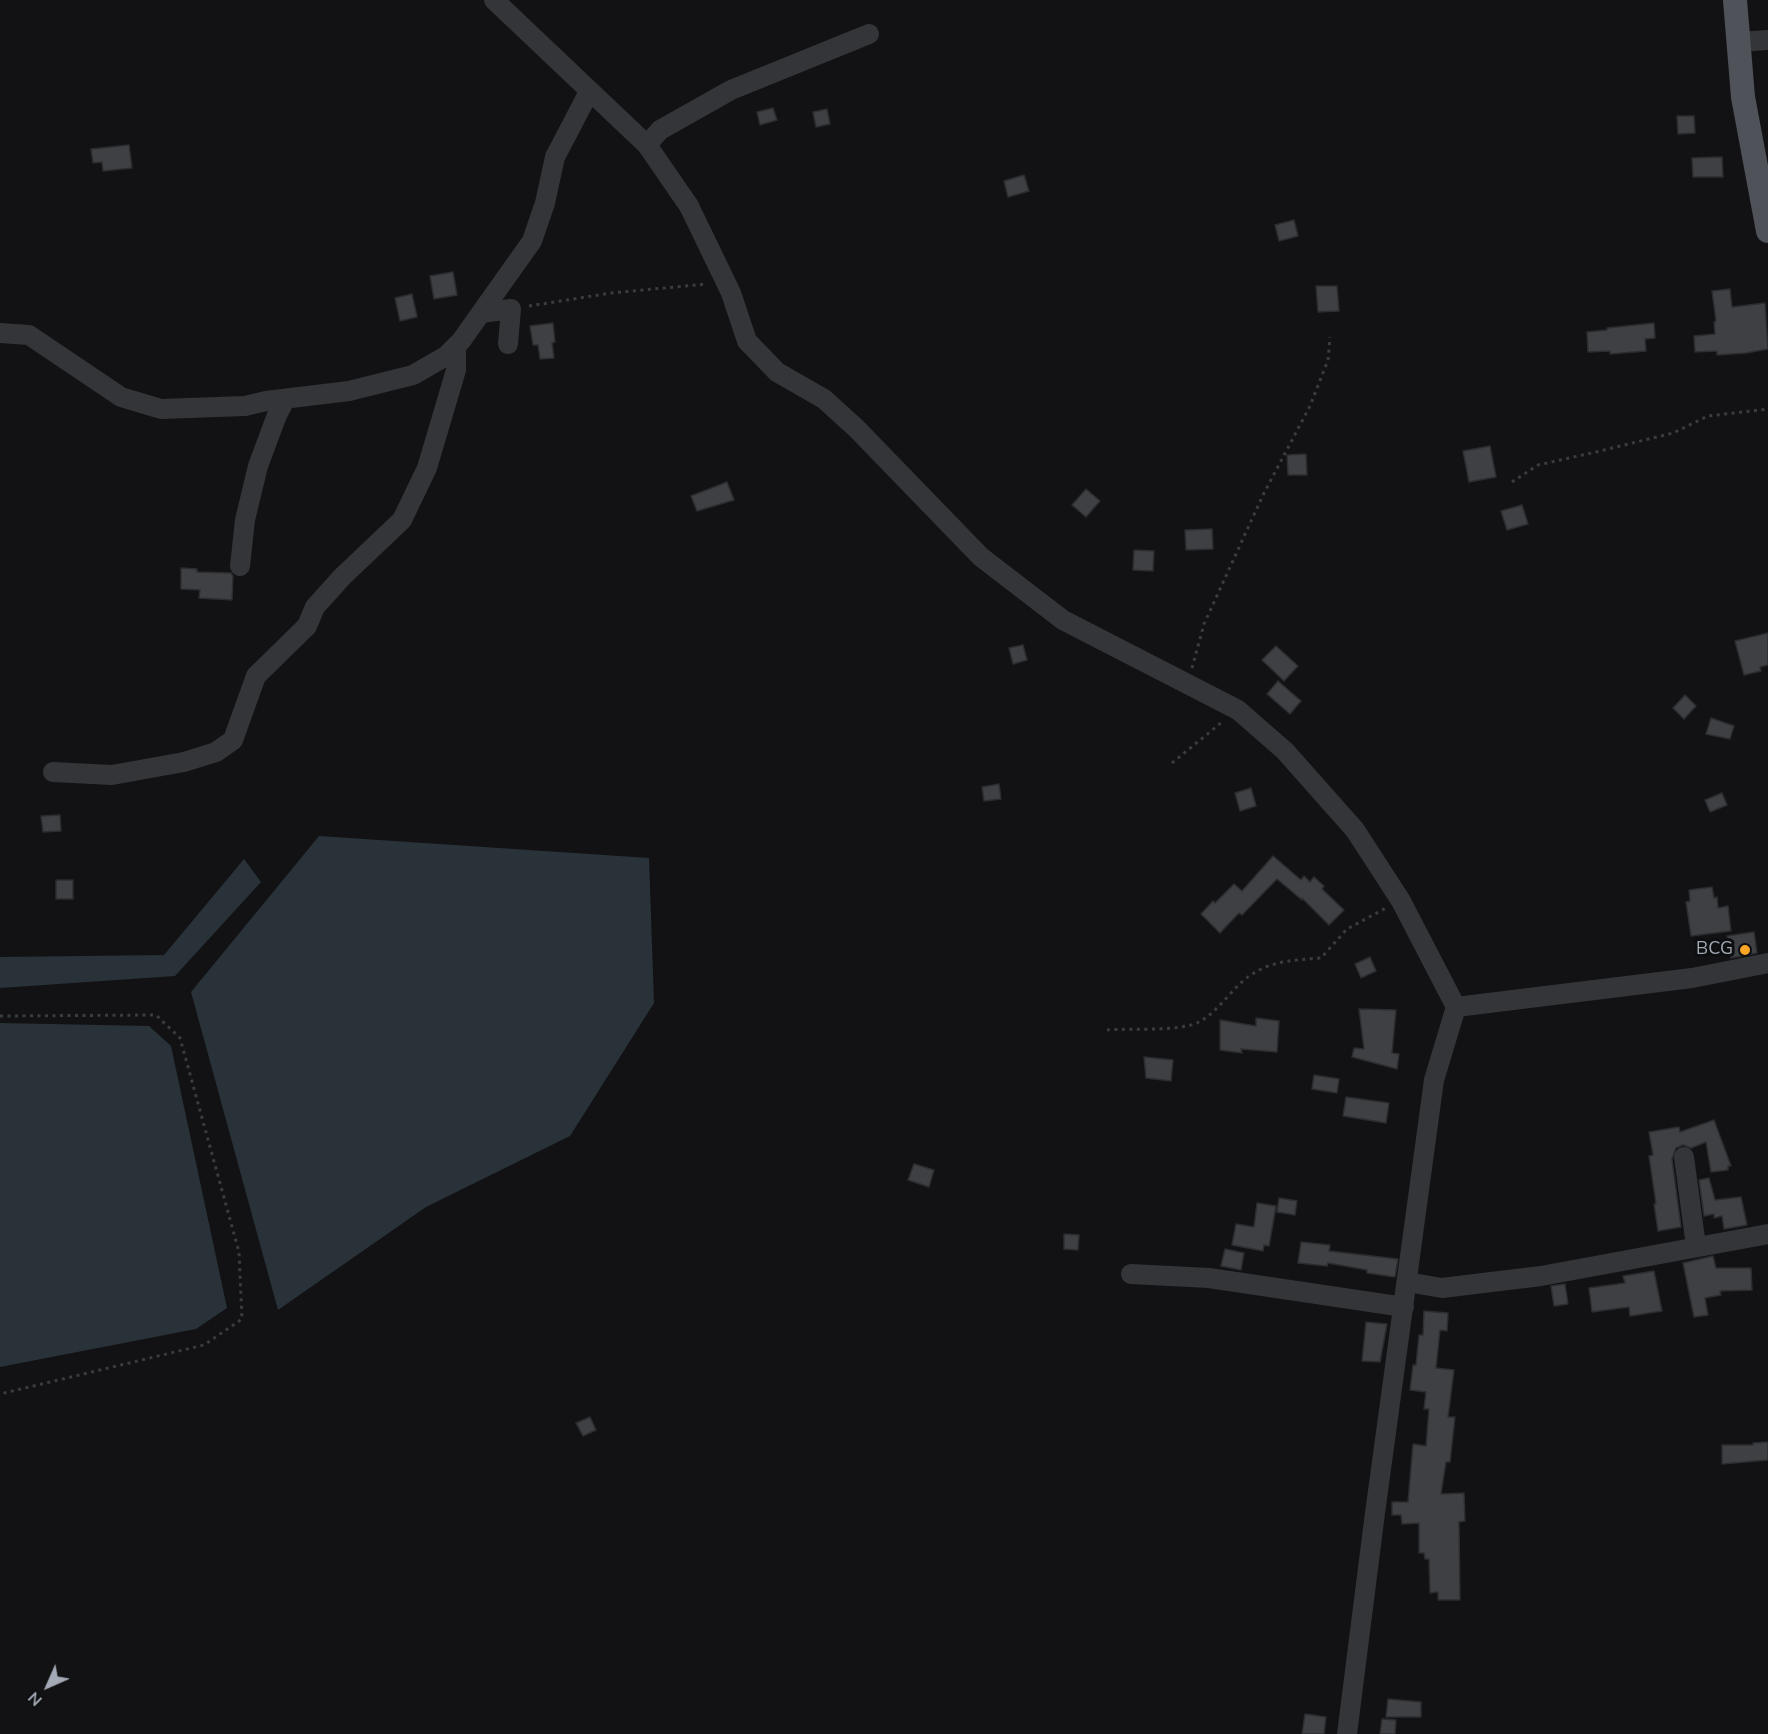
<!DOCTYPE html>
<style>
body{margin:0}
#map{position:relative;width:1768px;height:1734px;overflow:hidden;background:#121214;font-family:"Nunito Sans",sans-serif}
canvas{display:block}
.north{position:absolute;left:18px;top:1656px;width:60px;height:60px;-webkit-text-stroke:4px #0d0e0f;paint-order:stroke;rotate:225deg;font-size:16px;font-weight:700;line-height:24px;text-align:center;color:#a3aab5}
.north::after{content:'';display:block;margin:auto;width:21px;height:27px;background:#a3aab5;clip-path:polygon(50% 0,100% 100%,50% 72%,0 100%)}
</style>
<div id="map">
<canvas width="1768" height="1734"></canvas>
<div class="north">N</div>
</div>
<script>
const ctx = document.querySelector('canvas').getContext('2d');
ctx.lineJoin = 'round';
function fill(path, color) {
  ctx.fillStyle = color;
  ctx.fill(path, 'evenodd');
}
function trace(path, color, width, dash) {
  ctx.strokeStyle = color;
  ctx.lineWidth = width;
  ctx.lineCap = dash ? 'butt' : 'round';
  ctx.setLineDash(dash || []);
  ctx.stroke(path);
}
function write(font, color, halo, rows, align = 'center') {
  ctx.font = font + ' "Nunito Sans",sans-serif';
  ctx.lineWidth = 6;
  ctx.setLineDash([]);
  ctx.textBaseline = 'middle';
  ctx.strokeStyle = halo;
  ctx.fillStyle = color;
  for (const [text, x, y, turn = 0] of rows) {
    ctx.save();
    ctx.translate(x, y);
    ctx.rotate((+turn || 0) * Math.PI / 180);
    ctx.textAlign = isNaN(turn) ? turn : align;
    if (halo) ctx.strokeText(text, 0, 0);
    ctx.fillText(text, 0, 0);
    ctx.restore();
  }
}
fill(new Path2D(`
 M319 836 649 858 654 1003 570 1136 426 1207 278 1310 191 992Z
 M244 859 261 882 175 976 0 988V957L164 955Z
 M0 1023 149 1026 171 1046 227 1308 196 1329 0 1367Z`), '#283238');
const building = new Path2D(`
 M773 108 777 120 760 125 757 112Z
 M827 109 830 124 816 127 813 112Z
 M1677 116H1694L1695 133 1678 134Z
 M129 145 132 168 103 171 102 162 93 163 91 149Z
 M1722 157 1723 177H1693L1692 158Z
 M1024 175 1029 191 1008 197 1004 181Z
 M1294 220 1298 236 1279 241 1275 225Z
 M453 272 457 295 434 299 430 276Z
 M1316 286H1337L1339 311 1318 312Z
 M1730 289 1732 307 1765 303 1768 349 1746 353 1717 355V351L1695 352 1694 336 1715 334 1714 322 1716 321 1712 291Z
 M412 294 417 317 400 321 395 298Z
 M553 323 555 342 552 343 554 358 540 359 538 345H533L530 326Z
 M1654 323 1655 338 1645 339 1646 351 1610 354V351L1588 352 1587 332 1607 330V328Z
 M1490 446 1496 477 1469 482 1463 451Z
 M1306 454 1307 475H1288L1287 455Z
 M727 482 734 500 697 511 691 496Z
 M1086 489 1100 501 1086 517 1072 505Z
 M1522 505 1528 524 1507 530 1501 511Z
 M1212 529 1213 549 1186 550 1185 530Z
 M1134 550 1154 551 1153 571 1133 570Z
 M181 568 197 569V572L231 573 233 576 232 600 199 598 200 590 181 589Z
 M1768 633V665L1760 667 1761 671 1744 675 1735 641Z
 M1023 645 1027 660 1013 664 1009 648Z
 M1276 646 1298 666 1284 681 1262 660Z
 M1278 681 1301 701 1290 714 1267 694Z
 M1685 695 1696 706 1684 719 1673 708Z
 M1711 718 1734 726 1730 739 1706 734Z
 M999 784 1001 799 984 801 982 787Z
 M1251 788 1256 806 1240 811 1235 793Z
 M1722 793 1727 805 1710 812 1705 800Z
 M60 815 61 831 43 832 41 816Z
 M1273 856 1301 880 1304 876 1310 882 1314 877 1324 886 1322 889 1344 910 1329 925 1302 898V900L1277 879 1242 915 1239 913 1220 933 1201 914 1213 901 1215 903 1234 884 1242 891Z
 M56 880H73V899H56Z
 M1712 887 1714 898 1717 897 1718 908 1728 906 1731 931 1691 936 1686 902 1690 901 1689 890Z
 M1754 932 1757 953 1731 958 1727 936Z
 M1370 957 1376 971 1361 978 1355 964Z
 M1359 1009 1396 1010 1392 1053 1399 1054 1397 1069 1352 1057 1354 1048 1364 1049Z
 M1256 1018 1279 1021 1277 1052 1241 1049 1242 1053 1220 1050V1020L1256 1026Z
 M1144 1057 1173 1060 1171 1081 1146 1078Z
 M1314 1075 1339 1079 1337 1093 1312 1089Z
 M1346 1097 1389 1103 1386 1123 1343 1116Z
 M1714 1120 1731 1166H1728V1170L1711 1172 1706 1142 1691 1148 1683 1145 1676 1148 1672 1159 1681 1227 1658 1231 1654 1204H1656L1649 1156 1653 1155 1649 1132 1679 1127 1680 1132Z
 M914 1164 934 1170 929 1187 908 1180Z
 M1709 1178 1715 1200 1741 1197 1747 1225 1724 1229 1722 1216 1714 1218V1214L1704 1216 1699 1180Z
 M1279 1198 1297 1201 1295 1215 1277 1212Z
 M1257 1203 1276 1206 1269 1246 1264 1245 1263 1251 1232 1245 1236 1224 1254 1227Z
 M1064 1234 1079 1235 1078 1250 1064 1249Z
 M1301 1242 1330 1245 1329 1251 1398 1259 1395 1277 1367 1273V1270L1328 1263 1327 1266 1298 1263Z
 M1225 1249 1244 1253 1241 1270 1221 1266Z
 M1713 1256 1716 1268H1751L1752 1290 1720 1291 1721 1295 1705 1298 1708 1315 1694 1317 1683 1263Z
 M1654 1271 1662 1311 1630 1316 1629 1307 1592 1312 1589 1288 1625 1283 1623 1276Z
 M1565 1284 1568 1304 1554 1306 1551 1286Z
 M1424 1311 1448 1313 1447 1331 1440 1330 1436 1368 1454 1370 1448 1417H1455L1450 1462H1446L1441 1494 1464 1493 1465 1521 1459 1522 1460 1600H1438V1592L1430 1593 1429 1559H1425L1424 1553H1419V1523L1402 1524 1401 1515H1392V1502H1408L1413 1444 1426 1446 1429 1409H1424L1426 1392 1410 1390 1413 1365H1416L1419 1335H1423Z
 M1366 1322 1387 1324 1380 1362 1362 1361Z
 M590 1417 596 1430 583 1436 576 1423Z
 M1768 1442V1460L1722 1464V1445H1753V1443Z
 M1388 1699 1421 1702V1717H1386Z
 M1305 1714 1326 1717 1324 1734H1302Z
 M1382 1719 1396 1720 1395 1734H1380Z`);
fill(building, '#3e4044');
trace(building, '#2c2d30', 1.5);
trace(new Path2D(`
 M529 306 611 293 707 284
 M1512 482 1538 465 1596 452 1673 433 1708 416 1768 409
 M1192 668 1204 624 1263 495 1310 406 1328 360 1330 337
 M1172 763 1222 722
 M0 1016 156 1015 180 1038 239 1252 242 1319 204 1345 0 1394
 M1107 1030C1132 1028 1179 1032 1199 1022 1221 1010 1234 984 1254 973 1275 960 1297 960 1321 958L1347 929 1386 908`), '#393c40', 3, [3, 4.5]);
trace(new Path2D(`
 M494 0 647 145 689 206 731 293 747 341 777 372 824 399 856 428 981 557 1063 620 1238 710 1285 751 1355 830 1401 901 1456 1007 1434 1080 1375 1513 1347 1734
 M1739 42 1768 40
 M647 145 660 130 731 90 869 34
 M481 313 511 309 508 344
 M0 333 29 335 121 397 161 409 245 406 266 401 349 391 413 375 446 356 461 341 532 241 545 203 555 157 589 92
 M240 566 245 520 258 466 277 415 285 400
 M53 772 112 775 184 762 216 752 233 740 256 676 307 626 315 607 342 577 402 520 427 468 456 370V346
 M1456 1007 1692 978 1768 963
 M1684 1157 1696 1246
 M1131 1274 1209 1278 1404 1307
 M1407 1282 1442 1288 1541 1276 1768 1234`), '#333539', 20);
trace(new Path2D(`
 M1735 0 1743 97 1768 231`), '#4f5259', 24);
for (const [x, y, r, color] of [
 [1745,950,6,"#faa524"]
]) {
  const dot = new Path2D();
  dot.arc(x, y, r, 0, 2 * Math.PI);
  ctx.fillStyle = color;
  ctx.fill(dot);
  trace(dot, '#0d0e0f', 2);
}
write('18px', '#a3aab5', '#0d0e0f', [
 ["BCG",1733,950]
], 'right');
</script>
